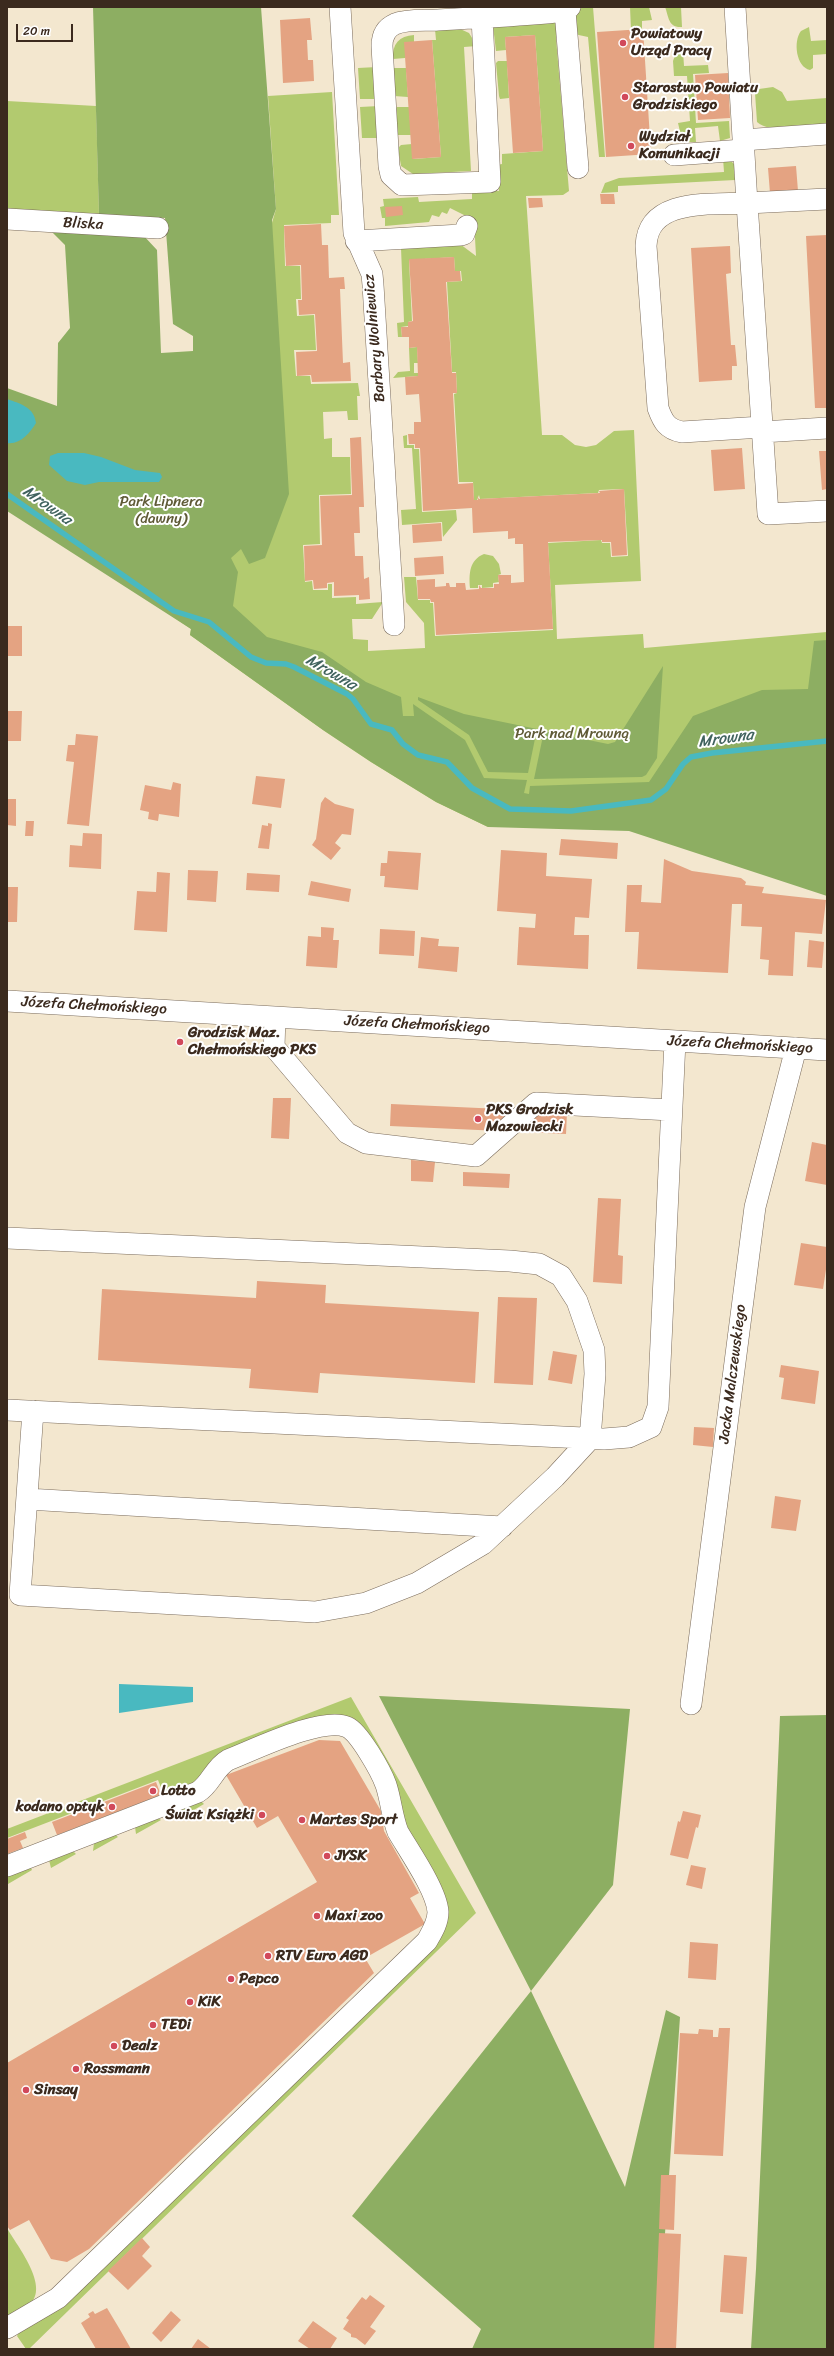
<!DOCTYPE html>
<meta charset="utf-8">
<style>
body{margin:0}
#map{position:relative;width:834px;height:2356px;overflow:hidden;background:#f3e7cf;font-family:Sriracha,sans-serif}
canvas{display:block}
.frame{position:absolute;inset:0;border:8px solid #3b2a1e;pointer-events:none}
.scale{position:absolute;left:16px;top:24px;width:57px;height:18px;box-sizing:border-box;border:2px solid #3b2a1e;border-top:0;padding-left:5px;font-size:12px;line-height:14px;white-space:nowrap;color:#3b2a1e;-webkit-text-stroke:3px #fff;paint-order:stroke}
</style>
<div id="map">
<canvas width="834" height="2356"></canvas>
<div class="frame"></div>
<div class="scale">20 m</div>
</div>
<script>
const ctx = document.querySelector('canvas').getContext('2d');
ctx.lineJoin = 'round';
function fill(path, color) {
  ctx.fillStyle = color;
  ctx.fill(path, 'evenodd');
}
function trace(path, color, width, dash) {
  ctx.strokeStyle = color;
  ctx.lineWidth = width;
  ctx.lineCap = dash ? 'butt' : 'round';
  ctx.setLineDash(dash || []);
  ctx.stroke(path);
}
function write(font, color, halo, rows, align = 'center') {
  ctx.font = font + ' Sriracha,sans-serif';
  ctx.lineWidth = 4;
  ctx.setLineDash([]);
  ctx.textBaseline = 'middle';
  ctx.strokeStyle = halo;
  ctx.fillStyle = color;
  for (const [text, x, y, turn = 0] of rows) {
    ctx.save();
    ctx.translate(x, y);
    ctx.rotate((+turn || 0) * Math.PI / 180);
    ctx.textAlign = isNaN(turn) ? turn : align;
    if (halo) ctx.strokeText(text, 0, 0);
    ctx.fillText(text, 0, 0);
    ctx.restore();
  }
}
fill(new Path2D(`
 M580 7H593L605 157H599L588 37 574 34 573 17Z
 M630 7H649L652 20 642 21V29L631 30Z
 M665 7H681L682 27C668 28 669 17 665 7Z
 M545 23H558V36L556 38 569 191 563 195 526 196 542 435H562L575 445 586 447 596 445 614 431 634 430 641 581 555 585 557 639 643 634 644 648 827 632V733L488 827 436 802 371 762 323 730 190 635 191 629 160 608 276 209 268 96 332 92 339 215H331V223L284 225 285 266H300L301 299H296L297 316 314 315 316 350H294L296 376H310L311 384 358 383 360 396H357L358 420H348L347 411 323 412 324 439 332 438V457H350L351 494 319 495 320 544 303 545 305 582 312 581 313 590H328V584H332V598L356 597V604L383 602 372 619H352L353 639 368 640V651L425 648 424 623 406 602 404 577H416L418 600H430V603H433L435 636 553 630 548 543 601 540 602 543H610L611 557 628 556 624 489 599 490 598 493 480 499 479 495 477 500H474L473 482H459L454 394 457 393 456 372H452L447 282 462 281 461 271H455L454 257 409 260 412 321 408 322V326L401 327 402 337H398L397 323 404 322 401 248 460 244 476 256 474 220 450 208 447 214 442 212 439 217 432 215 429 222 385 226V218H382L380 207 384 206 383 199 418 197 419 202 472 199V191H499L497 165 502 164V154L543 151 535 35 505 37 506 50 496 51 493 26Z
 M809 27 811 41 827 40V54L813 55V68L810 70C796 67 793 41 801 31Z
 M458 28 469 33 477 46 464 47 471 171 413 174 401 166 398 148 401 145 412 144 413 159 441 157 432 40H436L435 29Z
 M414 35V42L405 58 393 59C392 44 399 36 414 35Z
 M683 51 684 66 708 65 709 73 693 74 696 123 729 121 730 138 720 141 718 126 695 128 696 142H687L681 136 678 123 690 121 687 76H674L673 61 676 53Z
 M498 61H507L509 98 500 99 499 96 496 63Z
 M377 67 379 99H360L358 68Z
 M394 68H406L408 97 394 96Z
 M773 87 782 92 787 101 827 98V126C808 127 772 135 757 122L755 93 759 89Z
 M7 101 96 106 99 215 7 210Z
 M379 106 380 138H362L360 107Z
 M397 107H409L411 135H398L395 111Z
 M723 158 729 159 734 164 735 180 618 186V192L601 193 605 183 619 178 724 172Z
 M417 347 418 363H414V373H418V376L393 378 398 372 410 371 409 348Z
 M407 435V445H414V449H419L422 512 456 510 457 520 443 537 442 522 402 525 401 510 416 509 412 448H404L403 436Z
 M484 554 493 556 499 564 501 574 498 575 499 582 493 583V587L482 588V585H478V588H470C469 574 469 560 484 554Z
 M351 1697 476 1913 29 2349H26L17 2336 20 2331 439 1934 351 1722 200 1780 167 1795 164 1789 162 1790 158 1780 7 1838V1829Z
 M201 1801 204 1804 180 1818 178 1809Z
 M158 1818 161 1820 136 1834 135 1827Z
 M115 1834 118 1837 93 1851 94 1843Z
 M73 1851 76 1854 51 1868 49 1860Z
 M31 1868 32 1870 8 1884 7 1877 10 1873Z
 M7 2228C17 2246 51 2287 29 2305 23 2310 14 2314 7 2317Z`), '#b2ca6f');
fill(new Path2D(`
 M93 7H261L276 209 272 220 289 494 265 558 249 564 241 549 231 558 238 572 233 606 267 637 322 652 366 682 401 697 403 716H414L413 704 465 740 484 778 527 780 524 793 529 794 530 786 649 782 693 716 762 690 808 689 814 641 827 640V896L629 831 488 827 436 802 371 762 323 730 190 635 191 629 7 511V388L57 406 58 343 70 328 65 245 50 230 143 235 157 250 161 353 193 351V336L173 324 165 218 99 215Z
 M663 666 657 758 646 775 642 777 534 779 544 731 608 744 615 742Z
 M418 697 464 714 537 729 528 773 488 772 469 735 418 700Z
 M379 1696 630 1709 613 1885 531 1991 625 2187 666 2010 680 2017 657 2349H472L481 2329 352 2216 531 1991Z
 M827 1715V2349H751L756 2269 780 1716Z`), '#8dae62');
fill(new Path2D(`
 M7 399C21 404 34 407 36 423 30 433 20 445 7 443Z
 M58 453H84L101 457 135 470 160 473 162 477 159 482H99L85 485 67 481 49 465 50 456Z
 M119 1684 193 1687V1702L119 1713Z`), '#49b9c0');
trace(new Path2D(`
 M7 494 174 611 209 622 251 657 266 663 286 664 294 667 347 694 353 699 371 724 392 730 403 744 418 755 447 762 472 788 510 809 571 811 651 800 666 789 683 764 691 757 712 753 827 741`), '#49b9c0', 5.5);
fill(new Path2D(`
 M310 18 312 40H307L308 60H313L314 81 283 83 280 20Z
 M643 29 651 154 606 157 597 32Z
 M535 35 543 151 513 153 505 37Z
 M432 40 441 157 412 159 404 42Z
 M728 73 730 118 698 120 695 75Z
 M796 166 798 191 770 193 768 168Z
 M600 194H614L615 204H601Z
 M528 198H542L543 207 529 208Z
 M402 206 403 215 386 217 385 207Z
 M321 224 322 245H328L329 278 344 277 345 289H340L343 363 350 362 351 381 312 382 311 375 297 376 296 352 317 351 315 314 299 315 298 300H302L301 265 286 266 284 226Z
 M827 235V408H815L806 236Z
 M730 246 731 273 726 274 731 345H735L737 366H732V380L699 382 691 248Z
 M454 257 455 271H460L461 281 446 282 452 373H456L457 393H453L458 484 473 483 474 500H478L477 496 479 499 600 493 599 491 624 489 627 555 612 556 611 542H602V540L548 542 553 629 436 635 434 602H431L430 599H418L417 580 435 579V587L446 586V583H449L450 587H456V583H465L466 590 479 589V585L481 588H494V584H499L498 575H511V583L524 582 523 544H515V538L508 539V531L473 533 472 508 423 511 420 448H415V444H409L408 434H414V422H421L419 394 406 395 405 377 418 376 417 347 409 348V337H402L401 327H408V322L413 321 409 259Z
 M361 437 364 507H359L360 533H354L355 556H363L364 579 369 577 370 599 359 600V595L334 596V582L327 583V588L314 589 313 580 305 581 304 546 322 545 320 496 352 495 350 438Z
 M742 448 745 489 714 491 711 450Z
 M819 451H827V489L822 490Z
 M441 523 442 541 413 543 412 525Z
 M443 556 444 574 415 576 414 558Z
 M7 626H22V656H7Z
 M7 711H22L21 741H7Z
 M76 734 98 736 89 826 67 824 74 762 66 761 68 745H75Z
 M256 776 285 779 281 808 252 804Z
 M173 782 181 784 179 817 159 814 158 821 148 819 149 812 140 810 145 785 171 790Z
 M325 797 335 804 354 809 351 835 342 834 335 843 341 848 331 860 312 845 316 839 321 803Z
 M7 799H16V826L7 825Z
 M26 821H34L33 836H25Z
 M268 823 272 824 269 849 258 848 262 825 268 826Z
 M83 833 102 834 101 869 69 867 70 845 82 846Z
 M561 839 618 843 617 859 559 855Z
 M501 850 547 853 546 876 592 879 589 918 575 917 574 935H589L588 969 517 965 519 927 535 928 536 914 497 911Z
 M388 851 421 853 418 890 384 887 385 876H380L381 863H387Z
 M664 859 692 871 741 878 746 882 745 885 764 887 762 893 826 900 822 934 795 932 793 976 768 975 769 960 760 959 762 927 741 926 742 904H732L728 973 637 969 639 932H625L627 885H642L641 902 661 903Z
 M188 870 218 871 216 902 187 900Z
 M157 872 170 873 167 932 134 930 137 891 156 892Z
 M247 873 280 875 279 892 246 890Z
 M311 881 351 889 349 902 308 895Z
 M7 887H18L17 922H7Z
 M321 927 334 928 333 940H339L337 968 306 966 308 936 321 937Z
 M380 929 415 931 414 956 379 954Z
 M421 937 439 939 438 946 459 947 457 972 418 968Z
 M809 940 824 942 822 968 807 967Z
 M273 1098H291L289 1139 271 1138Z
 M391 1104 567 1112 566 1134 390 1126Z
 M812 1142 827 1145V1185L805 1181Z
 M411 1160 435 1162 433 1182 411 1181Z
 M463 1172 510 1174 509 1188 463 1186Z
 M598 1198 621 1199 618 1255 623 1256 622 1284 593 1282Z
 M801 1243 827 1247V1263L823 1289 794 1285Z
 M257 1281 326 1285 325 1303 479 1312 475 1383 320 1373 318 1393 249 1388 251 1369 98 1360 102 1289 256 1298Z
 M498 1297 537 1298 533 1385 494 1383Z
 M553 1351 577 1355 572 1384 548 1380Z
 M781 1365 819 1371 815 1404 781 1399 784 1378 779 1377Z
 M694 1427 714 1428 713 1447 693 1445Z
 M775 1496 801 1500 796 1531 771 1528Z
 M319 1740 340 1741 381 1811 384 1831 419 1893 410 1898 425 1924 365 1958 374 1973 89 2249 67 2262 51 2259 29 2220 10 2230 7 2226V2063L317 1882 278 1816 257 1828 226 1775Z
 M156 1782 161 1795 57 1835 52 1822Z
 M683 1811 701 1815 698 1828 696 1827 688 1859 670 1855 678 1821 680 1822Z
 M25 1832 27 1838 20 1841 23 1848 7 1854V1839Z
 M691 1865 706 1868 702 1889 686 1885Z
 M690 1942 718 1944 716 1980 688 1978Z
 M719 2028H730L723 2156 674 2154 680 2033 698 2034 699 2029 713 2030V2037H718Z
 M661 2175H676L674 2230 659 2229Z
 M659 2233 681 2234 676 2349H654Z
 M142 2238 150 2247 142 2256 152 2266 128 2290 108 2271Z
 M724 2255 747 2257 743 2314 720 2312Z
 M370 2295 385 2306 370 2327 376 2331 365 2345 356 2338 351 2337V2334L343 2329 349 2320 346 2318 362 2297 366 2300Z
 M107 2308 119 2328 131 2349H96L81 2323 90 2317 88 2314 93 2311 95 2314Z
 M171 2311 181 2320 161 2342 152 2333Z
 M313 2321 337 2338 330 2349H310L298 2341Z
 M198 2339 211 2349H191Z`), '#e4a382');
const minor = new Path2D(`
 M340 7 354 233 372 274 373 285 394 625
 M570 7 565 11 578 168
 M735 7 747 203C712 205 648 197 646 246L658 408C663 422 667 429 682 432L762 427
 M482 17 490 182 402 185 391 175 389 166 382 46C382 36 386 28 395 24 407 19 425 21 438 20 480 17 523 16 565 11
 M743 140 827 134
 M674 155 743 150
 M827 199 747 203 768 514 827 511
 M7 219 158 228
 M356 241 461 235 464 234 467 226
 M762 432 827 428
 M7 1001 827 1050
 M275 1017 274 1047 347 1133 366 1143 476 1156 536 1103 671 1110
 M7 1238 510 1261 539 1264 561 1276 577 1301 594 1350 595 1374 590 1439 555 1477 483 1544 417 1583 366 1603 315 1612 20 1595 33 1411
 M7 1410 604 1439 629 1437 651 1427 658 1407 675 1041
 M27 1499 502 1527
 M691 1704 755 1207 796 1048
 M7 1866 198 1792C211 1784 214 1768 228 1760 254 1750 322 1716 347 1727 359 1732 381 1771 386 1785 391 1800 392 1817 398 1832 409 1851 437 1891 438 1912 438 1923 432 1932 427 1941L58 2298 7 2328`);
trace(minor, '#7b6c5c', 22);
trace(minor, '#fff', 21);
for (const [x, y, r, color] of [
 [623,43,4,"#d1495b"],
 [625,97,4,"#d1495b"],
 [631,146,4,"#d1495b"],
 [180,1042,4,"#d1495b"],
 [478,1119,4,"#d1495b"],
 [153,1791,4,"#d1495b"],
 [112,1807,4,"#d1495b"],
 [262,1815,4,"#d1495b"],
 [302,1820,4,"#d1495b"],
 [327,1856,4,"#d1495b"],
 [317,1916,4,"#d1495b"],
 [268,1956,4,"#d1495b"],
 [231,1979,4,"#d1495b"],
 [190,2002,4,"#d1495b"],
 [153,2025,4,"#d1495b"],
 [114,2046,4,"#d1495b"],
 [76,2069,4,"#d1495b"],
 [26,2090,4,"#d1495b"]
]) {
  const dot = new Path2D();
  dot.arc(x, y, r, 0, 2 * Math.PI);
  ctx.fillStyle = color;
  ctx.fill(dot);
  trace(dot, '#fff', 1.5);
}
write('bold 15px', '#3b2a1e', '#fff', [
 ["Powiatowy",631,34],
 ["Urząd Pracy",631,51],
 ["Starostwo Powiatu",633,88],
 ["Grodziskiego",633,105],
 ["Wydział",639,137],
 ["Komunikacji",639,154],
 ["Grodzisk Maz.",188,1033],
 ["Chełmońskiego PKS",188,1050],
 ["PKS Grodzisk",486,1110],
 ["Mazowiecki",486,1127],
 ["Lotto",161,1791],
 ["kodano optyk",104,1807,"right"],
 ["Świat Książki",254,1815,"right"],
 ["Martes Sport",310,1820],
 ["JYSK",335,1856],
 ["Maxi zoo",325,1916],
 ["RTV Euro AGD",276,1956],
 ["Pepco",239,1979],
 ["KiK",198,2002],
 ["TEDi",161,2025],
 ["Dealz",122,2046],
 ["Rossmann",84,2069],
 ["Sinsay",34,2090]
], 'left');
write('15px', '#3b2a1e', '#fff', [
 ["Bliska",83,224,3],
 ["Barbary Wolniewicz",375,338,-95],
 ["Józefa Chełmońskiego",94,1006,3],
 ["Józefa Chełmońskiego",417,1025,3],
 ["Józefa Chełmońskiego",740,1045,3],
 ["Jacka Malczewskiego",733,1374,-83]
]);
write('15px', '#5f5a36', '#fff', [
 ["Park Lipnera",161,502],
 ["(dawny)",161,519],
 ["Park nad Mrowną",572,734]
]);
write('italic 16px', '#41635f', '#fff', [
 ["Mrowna",47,506,35],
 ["Mrowna",331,673,30],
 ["Mrowna",726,739,-8]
]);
</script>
